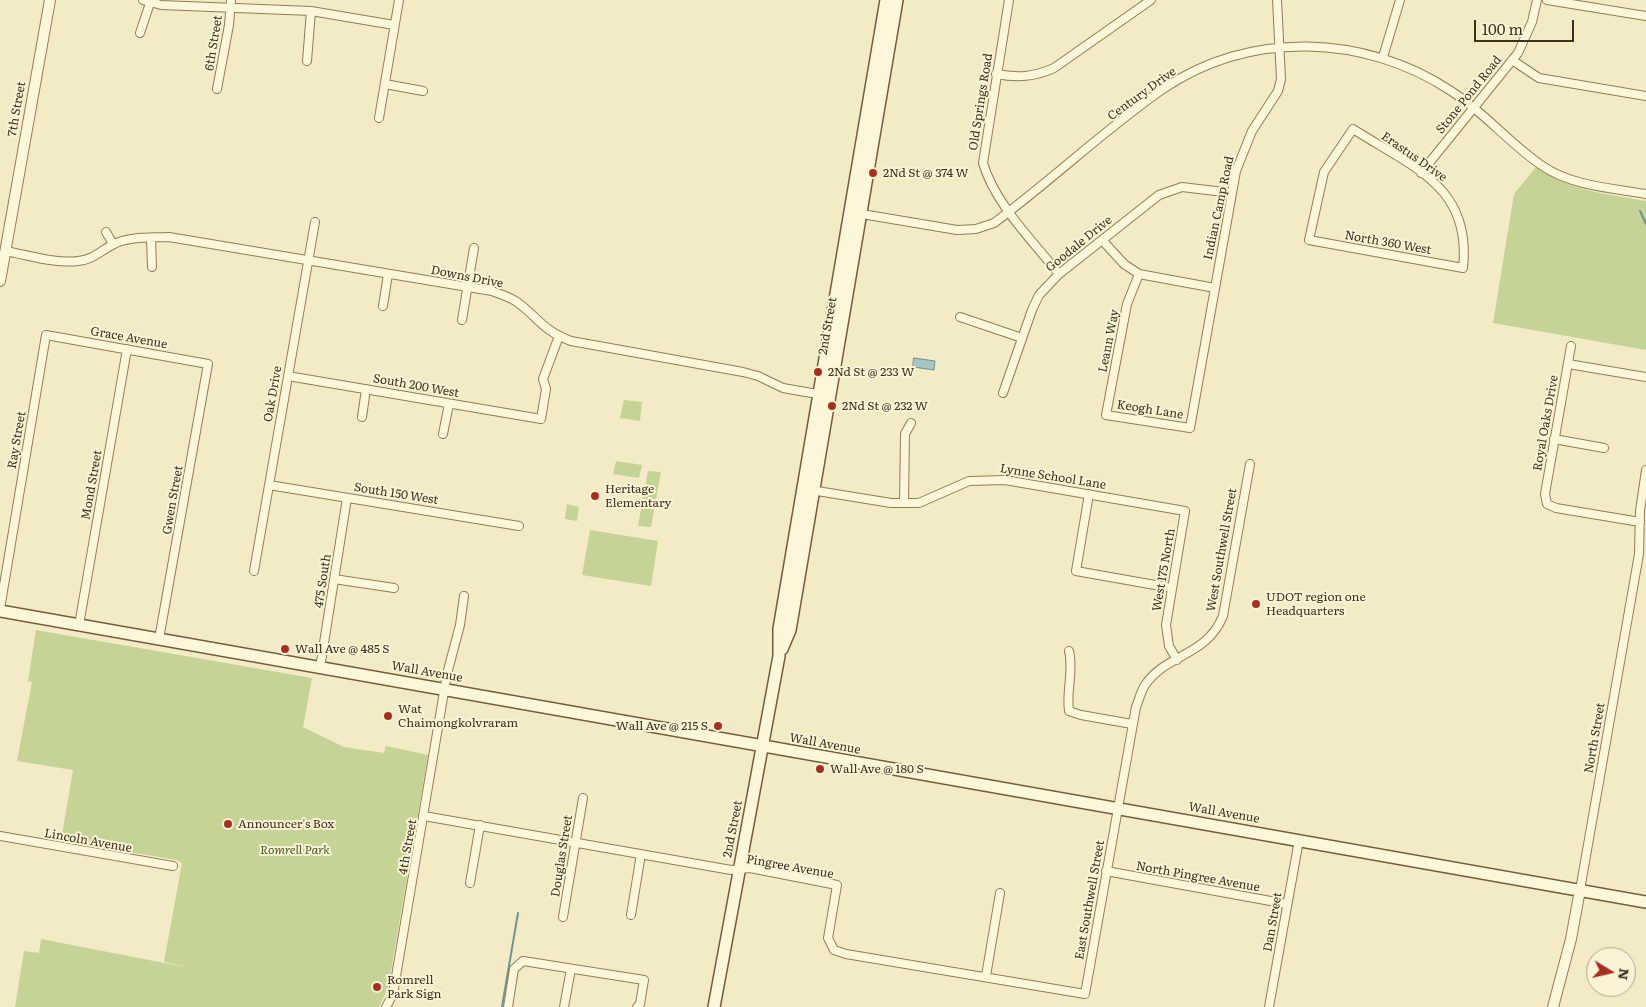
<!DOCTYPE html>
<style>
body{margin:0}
#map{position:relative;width:1646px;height:1007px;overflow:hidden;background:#f3ebc5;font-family:Literata,serif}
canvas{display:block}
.north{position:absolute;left:1586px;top:947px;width:50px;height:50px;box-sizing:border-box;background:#faf3d5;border:1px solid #afa68b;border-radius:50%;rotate:99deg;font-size:14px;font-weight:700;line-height:20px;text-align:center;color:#3f321d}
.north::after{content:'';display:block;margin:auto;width:18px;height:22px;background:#a82f20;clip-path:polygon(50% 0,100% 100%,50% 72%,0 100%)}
.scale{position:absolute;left:1474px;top:20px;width:100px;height:22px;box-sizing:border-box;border:2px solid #3f321d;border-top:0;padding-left:6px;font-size:15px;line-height:18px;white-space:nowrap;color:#3f321d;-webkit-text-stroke:4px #faf3d5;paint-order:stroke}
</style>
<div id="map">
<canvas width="1646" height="1007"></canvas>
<div class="north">N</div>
<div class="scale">100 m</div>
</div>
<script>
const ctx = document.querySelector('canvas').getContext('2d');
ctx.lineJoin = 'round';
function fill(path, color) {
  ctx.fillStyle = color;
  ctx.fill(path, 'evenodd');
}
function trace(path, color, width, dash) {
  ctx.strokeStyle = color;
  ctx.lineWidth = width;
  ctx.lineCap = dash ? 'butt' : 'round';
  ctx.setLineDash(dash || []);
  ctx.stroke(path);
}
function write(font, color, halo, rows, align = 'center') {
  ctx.font = font + ' Literata,serif';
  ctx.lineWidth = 4;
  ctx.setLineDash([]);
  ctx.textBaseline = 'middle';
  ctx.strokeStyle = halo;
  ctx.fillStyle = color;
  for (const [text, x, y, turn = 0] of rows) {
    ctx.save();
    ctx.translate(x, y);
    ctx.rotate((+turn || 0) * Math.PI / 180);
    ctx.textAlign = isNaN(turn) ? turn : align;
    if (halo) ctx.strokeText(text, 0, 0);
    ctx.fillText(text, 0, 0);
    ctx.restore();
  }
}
fill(new Path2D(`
 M1536 167C1569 191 1607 194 1646 201V350L1493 323 1514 194Z
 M624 400 642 402 640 421 620 418Z
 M616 461 642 465 639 478 613 474Z
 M648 471 661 472 651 527 638 526Z
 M567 504 579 507 577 521 565 519Z
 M590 530 658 541 651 586 582 575Z
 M36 630 312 678 303 727 344 747 384 753 386 746 428 755 388 988 379 1007H15L24 951 39 953 41 939 190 968 164 962 182 863 177 860 61 841 73 770 17 761 32 682 28 681Z`), '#c5d396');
const water = new Path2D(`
 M914 358 935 361 934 370 913 367Z`);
fill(water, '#a7c6c1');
trace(water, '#6c9690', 1);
trace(new Path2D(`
 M1640 211 1646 224
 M502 1007 518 913`), '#6c9690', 2);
const minor = new Path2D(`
 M143 0 161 5 311 11 394 25
 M1009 0 983 163C995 204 1033 241 1059 274
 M1547 0 1646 16
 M140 33 150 3
 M1383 57 1400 0
 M1512 60 1539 78 1646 96
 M307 61 311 11
 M996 74C1018 78 1034 77 1054 68L1151 0
 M385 84 423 91
 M217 89 229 25 231 0
 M379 118 399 0
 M1353 129C1412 167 1472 186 1463 268L1309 240 1324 172Z
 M1421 173 1518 53 1532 22 1537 0
 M856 213 957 230 976 229 994 223C1052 180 1104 130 1163 89 1250 30 1365 34 1451 91 1484 112 1509 143 1541 165 1571 186 1611 188 1646 194
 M106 232 113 244
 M151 238 152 267
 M1102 240 1124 264 1139 274 1215 288
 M5 251C28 255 55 264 78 261 92 260 101 251 112 245 129 236 151 238 169 237L492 291C500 294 510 297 517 302 540 319 542 330 571 341L743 372 758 376 783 388 823 395
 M1139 274 1127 304 1106 415 1190 428 1236 171 1252 131 1278 91 1281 79 1277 0
 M383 306 388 274
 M960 317 1022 338
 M462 320 474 248
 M1571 346 1545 494 1547 504 1556 508 1640 522
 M1568 364 1646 377
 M288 376 541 419 546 389 543 379 559 336
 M1003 393 1032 310 1039 295 1059 274 1159 195 1182 187 1232 193
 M362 417 366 389
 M443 434 449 404
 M1554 439 1604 448
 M269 485 519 526
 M811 490 891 503H919L969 481 1005 480 1185 511 1166 625 1169 646 1177 660
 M1089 494 1076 571 1172 588
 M904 503 905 434 911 423
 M254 571 315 222
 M334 579 394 588
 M0 609 46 335 208 364 159 639
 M79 625 127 349
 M1069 651C1074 671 1066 690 1069 711L1081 715 1132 724
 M320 668 347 498
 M424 816 731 870 750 868 837 885 828 938 834 950 846 954 1085 994 1136 707C1139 700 1141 691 1145 685 1167 653 1206 657 1223 616L1250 464
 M0 836 173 866
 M1106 871 1287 904
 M470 883 480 825
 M1580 890 1639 554 1640 511 1646 470
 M631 915 641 854
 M563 917 583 798
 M986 976 1000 893
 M386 1007 393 994 447 674 460 625 464 596
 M508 1007 514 969 523 961 644 980 640 1004 637 1007
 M564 1007 571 969
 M1269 1007 1299 840`);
const tertiary = new Path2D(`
 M0 281 50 0
 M1553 1007 1571 939 1580 890`);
const secondary = new Path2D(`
 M0 611 1646 902
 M782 649 790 630 897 0
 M714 1007 779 656V629L886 0`);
trace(minor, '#917d58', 10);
trace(tertiary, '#917d58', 12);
trace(secondary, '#735d3b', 14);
trace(minor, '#fdf6d9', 8);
trace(tertiary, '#fdf6d9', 10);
trace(secondary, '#fdf6d9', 11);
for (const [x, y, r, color] of [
 [873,173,5,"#a82f20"],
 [818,372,5,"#a82f20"],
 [832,406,5,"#a82f20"],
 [595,496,5,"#a82f20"],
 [1256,604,5,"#a82f20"],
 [285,649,5,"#a82f20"],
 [388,716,5,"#a82f20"],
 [718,726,5,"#a82f20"],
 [820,769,5,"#a82f20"],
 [228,824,5,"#a82f20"],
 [377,987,5,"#a82f20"]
]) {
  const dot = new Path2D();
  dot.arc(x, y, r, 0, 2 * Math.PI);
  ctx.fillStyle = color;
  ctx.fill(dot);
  trace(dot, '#faf3d5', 2);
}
write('12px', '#3f321d', '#faf3d5', [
 ["6th Street",214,43,-81],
 ["Century Drive",1142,94,-36],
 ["Stone Pond Road",1469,95,-51],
 ["Old Springs Road",981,102,-81],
 ["7th Street",17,109,-80],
 ["Erastus Drive",1414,157,35],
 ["Indian Camp Road",1219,208,-78],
 ["North 360 West",1388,243,10],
 ["Goodale Drive",1079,244,-39],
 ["Downs Drive",467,277,11],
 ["2nd Street",828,326,-80],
 ["Grace Avenue",129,338,10],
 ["Leann Way",1109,341,-79],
 ["South 200 West",416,386,10],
 ["Oak Drive",273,394,-80],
 ["Keogh Lane",1150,410,9],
 ["Royal Oaks Drive",1546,423,-80],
 ["Ray Street",17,440,-80],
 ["Lynne School Lane",1053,477,9],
 ["Mond Street",92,485,-80],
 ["South 150 West",396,494,9],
 ["Gwen Street",173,500,-80],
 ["West Southwell Street",1222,550,-80],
 ["West 175 North",1164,570,-80],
 ["475 South",323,581,-81],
 ["Wall Avenue",427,672,10],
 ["North Street",1595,738,-80],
 ["Wall Avenue",825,744,10],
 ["Wall Avenue",1224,813,10],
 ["2nd Street",733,829,-79],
 ["Lincoln Avenue",88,841,10],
 ["4th Street",408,847,-80],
 ["Douglas Street",562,856,-81],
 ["Pingree Avenue",790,867,10],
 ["North Pingree Avenue",1198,877,10],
 ["East Southwell Street",1090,900,-80],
 ["Dan Street",1273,922,-80]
]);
write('12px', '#3f321d', '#faf3d5', [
 ["2Nd St @ 374 W",883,173],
 ["2Nd St @ 233 W",828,372],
 ["2Nd St @ 232 W",842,406],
 ["Heritage",605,489],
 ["Elementary",605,503],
 ["UDOT region one",1266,597],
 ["Headquarters",1266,611],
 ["Wall Ave @ 485 S",295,649],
 ["Wat",398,709],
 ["Chaimongkolvraram",398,723],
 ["Wall Ave @ 215 S",708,726,"right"],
 ["Wall Ave @ 180 S",830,769],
 ["Announcer's Box",238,824],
 ["Romrell",387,980],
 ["Park Sign",387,994]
], 'left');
write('italic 12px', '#485e22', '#faf3d5', [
 ["Romrell Park",295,850]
]);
</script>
